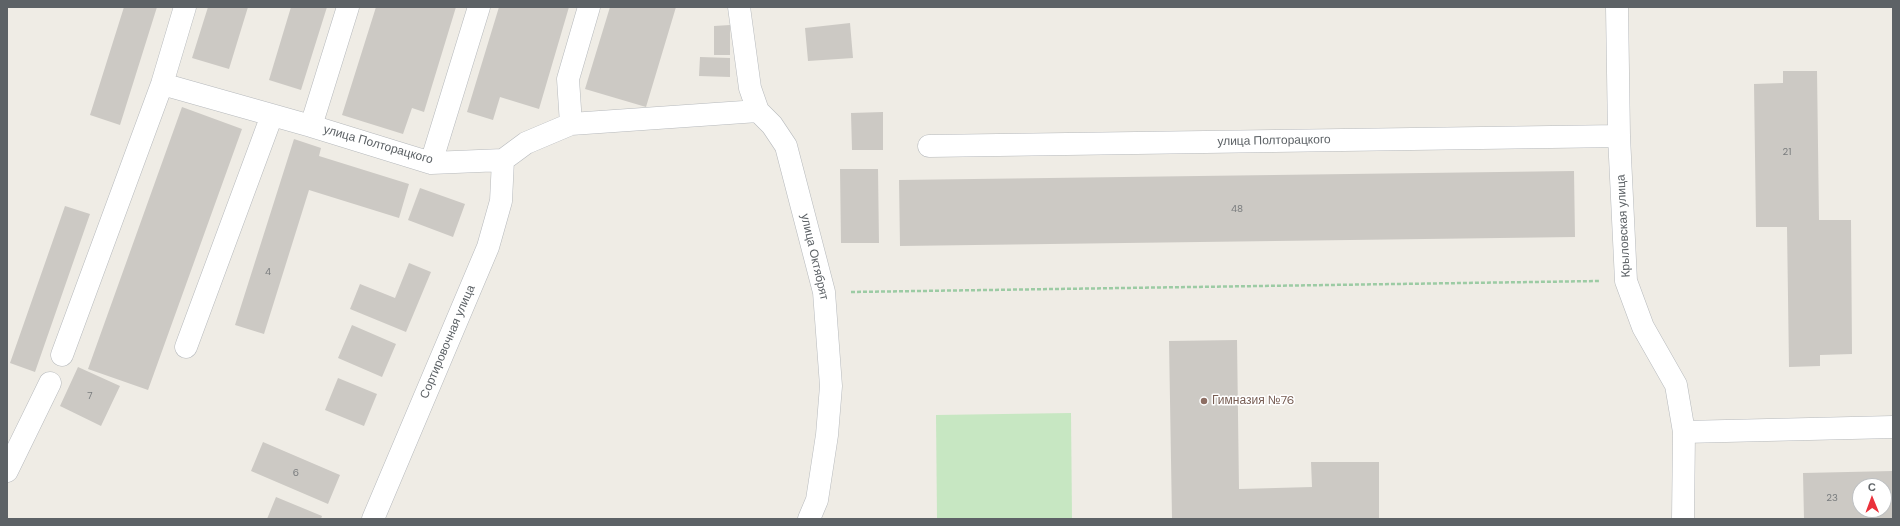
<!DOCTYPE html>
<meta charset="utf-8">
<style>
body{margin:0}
#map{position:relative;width:1900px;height:526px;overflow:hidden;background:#efece5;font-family:"DM Sans",sans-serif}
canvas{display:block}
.frame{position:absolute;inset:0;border:8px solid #5d6266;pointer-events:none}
.north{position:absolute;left:1852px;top:478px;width:40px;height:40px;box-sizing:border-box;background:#fff;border:1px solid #bec0c2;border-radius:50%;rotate:359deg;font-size:11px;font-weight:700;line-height:16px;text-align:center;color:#5d6266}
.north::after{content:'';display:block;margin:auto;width:14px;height:18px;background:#ea313b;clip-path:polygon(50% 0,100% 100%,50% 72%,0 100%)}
</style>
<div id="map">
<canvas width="1900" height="526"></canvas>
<div class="frame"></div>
<div class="north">С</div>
</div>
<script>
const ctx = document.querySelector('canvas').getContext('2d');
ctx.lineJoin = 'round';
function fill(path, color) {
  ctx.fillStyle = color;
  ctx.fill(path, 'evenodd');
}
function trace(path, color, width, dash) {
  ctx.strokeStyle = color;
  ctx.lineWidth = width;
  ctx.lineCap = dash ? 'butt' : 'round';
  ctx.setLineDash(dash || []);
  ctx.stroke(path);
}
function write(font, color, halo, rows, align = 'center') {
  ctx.font = font + ' "DM Sans",sans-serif';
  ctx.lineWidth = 3;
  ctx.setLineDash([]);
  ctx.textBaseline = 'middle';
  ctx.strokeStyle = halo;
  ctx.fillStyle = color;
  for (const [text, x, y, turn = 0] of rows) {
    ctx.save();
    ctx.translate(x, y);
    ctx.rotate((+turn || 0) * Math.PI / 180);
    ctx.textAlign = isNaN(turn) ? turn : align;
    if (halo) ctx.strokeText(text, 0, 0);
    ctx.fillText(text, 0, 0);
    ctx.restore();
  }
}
fill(new Path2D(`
 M1071 413 1072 519H937L936 415Z`), '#c7e7c2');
fill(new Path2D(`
 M124 7H157L120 125 90 115Z
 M208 7H248L229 69 192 58Z
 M291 7H327L301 90 269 80Z
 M376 7H456L424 112 412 108 403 134 342 115Z
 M499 7H569L539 109 500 97 493 120 467 112Z
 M610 7H676L646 107 585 89Z
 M850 23 853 58 808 61 805 28Z
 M730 25V55H714V26Z
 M700 57 730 58V77L699 76Z
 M1783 71H1817L1819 220H1851L1852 354 1820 355V366L1789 367 1787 227H1756L1754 84 1783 83Z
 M182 107 242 129 148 390 88 369Z
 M883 112V150H852L851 113Z
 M294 139 321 148 319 156 409 184 399 218 309 190 264 334 235 325Z
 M840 169H878L879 243H841Z
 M1574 171 1575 237 900 246 899 180Z
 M420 188 465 204 453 237 408 220Z
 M65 206 90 214 35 372 10 363Z
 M409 263 431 272 406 332 350 309 360 284 395 298Z
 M352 325 396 344 382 377 338 358Z
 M1237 340 1239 489 1312 487 1311 462H1379V519H1172L1169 341Z
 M78 367 120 386 101 426 60 406Z
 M338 378 377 394 364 426 325 410Z
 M263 442 340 475 328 504 251 471Z
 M1893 471V519H1804L1803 473ZM1860 486H1884V510H1860Z
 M276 497 322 516 321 519H267Z`), '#ccc9c4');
const minor = new Path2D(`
 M739 7 750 88 758 111 772 125 786 146 824 292 831 386 827 435 817 500 809 519
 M1617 7 1619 136 1626 281 1643 327 1676 385 1684 432 1683 519
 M162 84 311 126 431 163 503 160 526 143 571 124 758 111
 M571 124 568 79 589 7
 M311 126 348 7
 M929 146 1619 136
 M431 163 479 7
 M186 347 272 115
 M62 355 162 84 185 7
 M1684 432 1893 427
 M7 471 50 383
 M373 519 488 247 501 201 503 160`);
trace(minor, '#b6b9bc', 23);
trace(new Path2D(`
 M851 292 1600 281`), '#9ccba4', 2.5, [4, 2]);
trace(minor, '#fff', 22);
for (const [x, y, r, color] of [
 [1204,401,4,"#8d6e63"]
]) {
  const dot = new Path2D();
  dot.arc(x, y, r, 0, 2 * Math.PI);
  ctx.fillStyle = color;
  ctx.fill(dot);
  trace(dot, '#fff', 1.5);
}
write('10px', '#797c7e', null, [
 ["21",1787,152],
 ["48",1237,209],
 ["4",268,272],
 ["7",90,396],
 ["6",296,473],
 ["23",1832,498]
]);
write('12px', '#5d6266', '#fff', [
 ["улица Полторацкого",1274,141,-1],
 ["улица Полторацкого",378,145,16],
 ["Крыловская улица",1624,226,-93],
 ["улица Октябрят",814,257,77],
 ["Сортировочная улица",448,342,-67]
]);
write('12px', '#785e54', '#fff', [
 ["Гимназия №76",1212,401]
], 'left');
</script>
